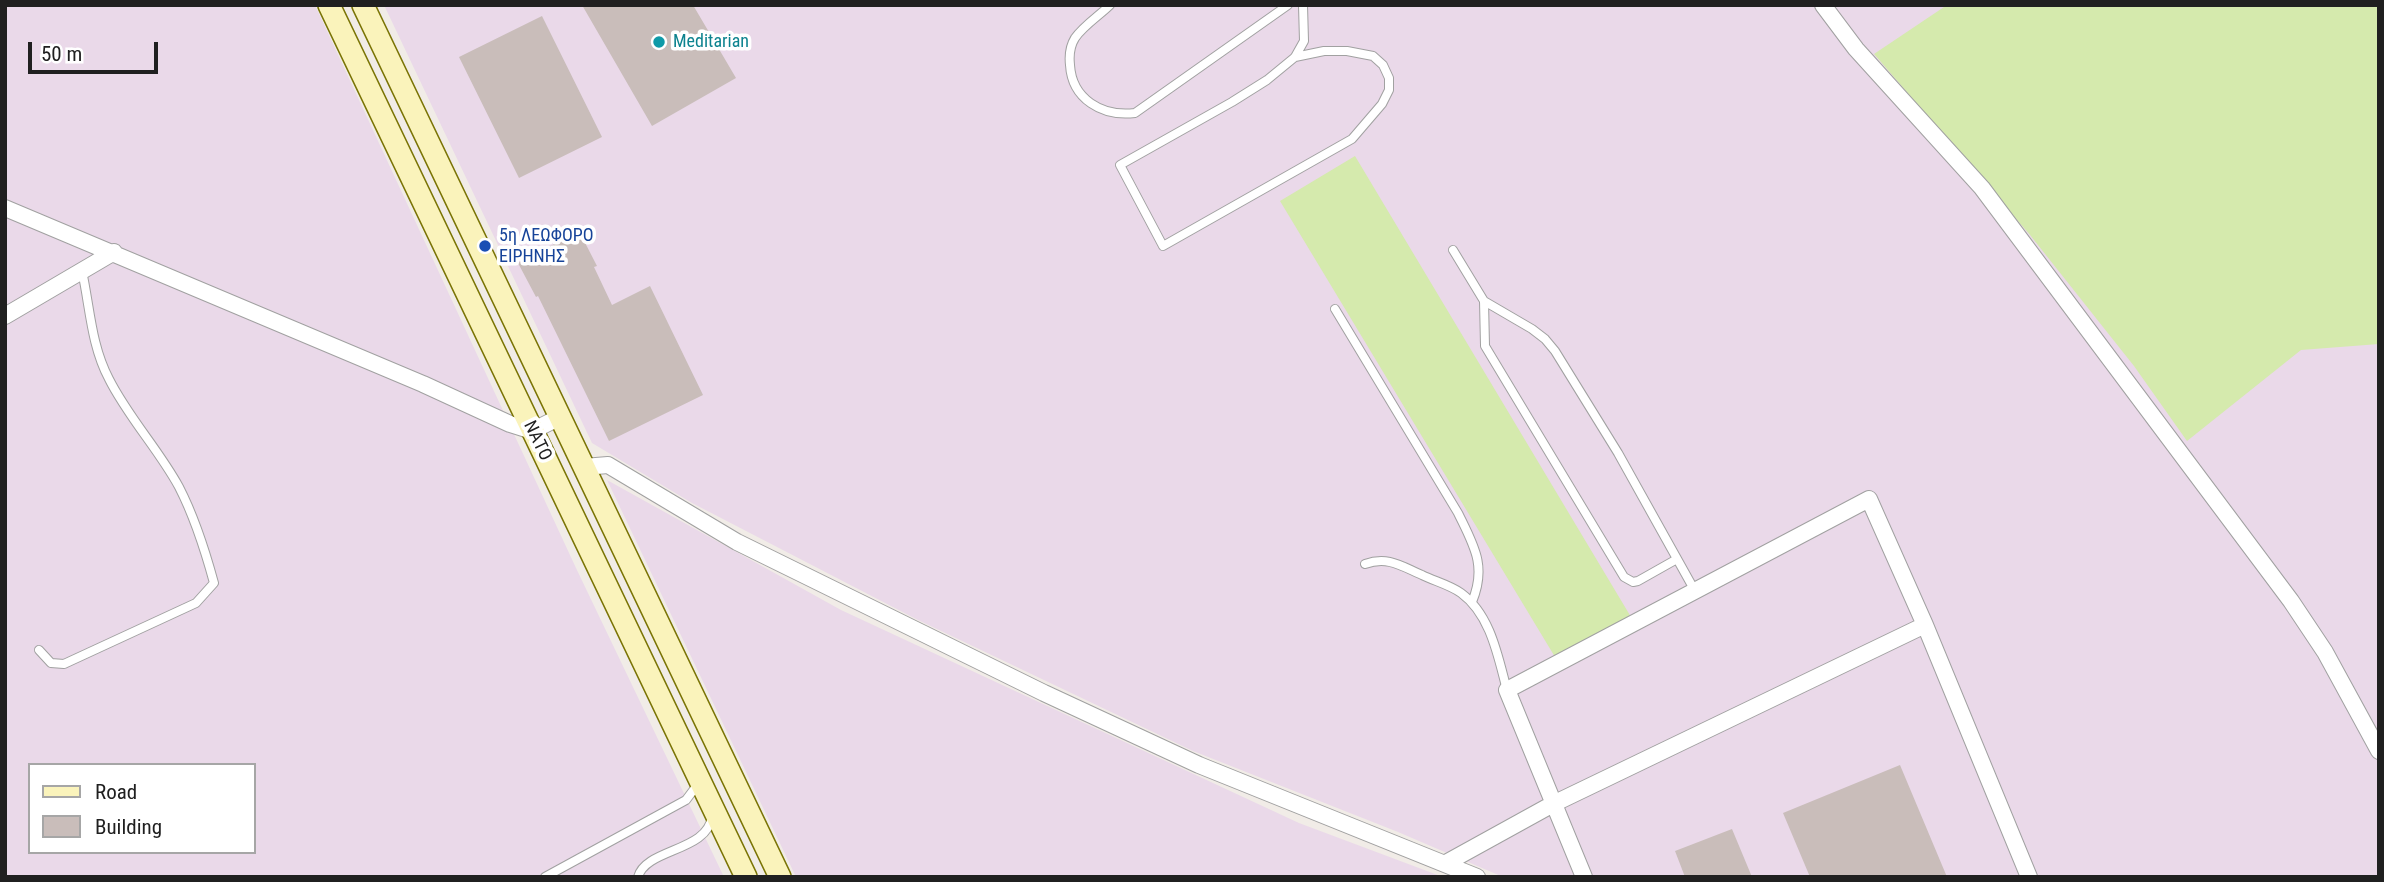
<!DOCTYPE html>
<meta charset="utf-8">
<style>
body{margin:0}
#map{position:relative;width:2384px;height:882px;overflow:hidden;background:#f1ece7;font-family:"Roboto Condensed",sans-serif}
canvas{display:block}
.frame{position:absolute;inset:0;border:7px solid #202020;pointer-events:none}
.legend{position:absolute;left:28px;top:763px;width:228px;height:91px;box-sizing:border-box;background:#fff;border:2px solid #a6a6a6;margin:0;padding:9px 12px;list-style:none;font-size:21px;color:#202020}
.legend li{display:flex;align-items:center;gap:14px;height:35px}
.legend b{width:35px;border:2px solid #a6a6a6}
.scale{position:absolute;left:28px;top:42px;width:130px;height:32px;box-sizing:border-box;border:4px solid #202020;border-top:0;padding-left:9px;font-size:21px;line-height:24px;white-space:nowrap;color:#202020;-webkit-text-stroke:5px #fff;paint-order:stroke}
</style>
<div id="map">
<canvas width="2384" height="882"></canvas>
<div class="frame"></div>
<ul class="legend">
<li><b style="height:9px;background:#faf3bb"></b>Road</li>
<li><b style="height:19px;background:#c9bdba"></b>Building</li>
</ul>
<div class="scale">50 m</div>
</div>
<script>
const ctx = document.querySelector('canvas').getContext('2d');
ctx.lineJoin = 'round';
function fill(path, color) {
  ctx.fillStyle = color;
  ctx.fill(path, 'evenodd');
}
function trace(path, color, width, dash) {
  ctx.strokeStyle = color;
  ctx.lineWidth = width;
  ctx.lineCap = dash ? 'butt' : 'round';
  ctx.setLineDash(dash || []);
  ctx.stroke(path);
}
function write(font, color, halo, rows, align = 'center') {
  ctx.font = font + ' "Roboto Condensed",sans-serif';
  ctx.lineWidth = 7;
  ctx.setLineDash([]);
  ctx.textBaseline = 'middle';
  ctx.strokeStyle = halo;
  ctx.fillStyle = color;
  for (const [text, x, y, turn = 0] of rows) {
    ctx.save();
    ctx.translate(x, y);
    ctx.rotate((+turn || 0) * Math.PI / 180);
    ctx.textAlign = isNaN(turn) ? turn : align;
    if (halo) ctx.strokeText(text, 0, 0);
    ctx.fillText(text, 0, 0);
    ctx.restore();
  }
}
fill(new Path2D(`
 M5 5H315L576 568 724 877H5ZM30 765H254V852H30Z
 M384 5H2379V877H1503L1398 832 1193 751 918 620 692 503 592 443Z
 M607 480 841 610 1299 823 1443 877H796Z`), '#ead9e9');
fill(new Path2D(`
 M1947 5H2379V344L2301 350 2187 441 2134 366 2030 235 1874 54Z
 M1355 156 1631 617 1555 657 1280 201Z`), '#d5eaad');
fill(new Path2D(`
 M582 5H693L736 78 652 126Z
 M542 16 602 137 519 178 459 57Z
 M579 231 597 266 594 267 612 305 650 286 703 395 609 441 538 296 536 297 518 263Z
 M1900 765 1947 877H1810L1783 813Z
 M1732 829 1752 877H1685L1675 851Z`), '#c9bdba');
const service = new Path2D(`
 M1110 5C1100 15 1083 26 1075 38 1070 46 1069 56 1070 65 1072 99 1102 117 1135 113L1288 5
 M1295 57 1324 51H1347L1373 56 1383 65 1389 78V90L1382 104 1352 139 1163 246 1120 165 1232 102 1267 80 1295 57 1304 41 1303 5
 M1453 250 1484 301 1532 329 1545 339 1555 351 1618 453 1695 591
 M1484 301 1485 346 1624 577 1633 582 1638 581 1677 559
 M1335 309 1458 513C1474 546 1487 566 1472 602
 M1365 564C1388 556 1401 566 1422 575 1434 581 1450 585 1461 593 1491 615 1498 657 1507 690
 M39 650 51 663 64 664 196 603 214 583C205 550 195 518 179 487 159 450 128 417 109 379 91 345 90 307 82 271
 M545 877 686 800 698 784
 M638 877C646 848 708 852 712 816`);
const minor = new Path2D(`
 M1823 5 1856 49 1982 188 2291 601 2325 652 2379 751
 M5 208 423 384 510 424 532 431 560 417
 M5 316 114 252
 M584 467 608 465 737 542 1044 693 1199 765 1477 877
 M1446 863 1553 804 1925 625
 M1584 877 1507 690 1869 499 1925 625 2029 877`);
const secondary = new Path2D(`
 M329 5 746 877
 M363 5 780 877`);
trace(service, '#a1a1a1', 10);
trace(minor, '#a1a1a1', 18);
trace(secondary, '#7a7405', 24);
trace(service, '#fff', 8);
trace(minor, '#fff', 16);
trace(secondary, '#faf3bb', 21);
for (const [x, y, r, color] of [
 [659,42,7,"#0f9aa8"],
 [485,246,7,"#1a4fb4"]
]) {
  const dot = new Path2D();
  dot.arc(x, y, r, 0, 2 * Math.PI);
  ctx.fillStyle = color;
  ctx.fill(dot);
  trace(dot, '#fff', 2.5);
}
write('18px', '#0d838f', '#fff', [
 ["Meditarian",673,42]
], 'left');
write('18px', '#164399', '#fff', [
 ["5η ΛΕΩΦΟΡΟ",499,236],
 ["ΕΙΡΗΝΗΣ",499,257]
], 'left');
write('18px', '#202020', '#fff', [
 ["ΝΑΤΟ",537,441,64]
]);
</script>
